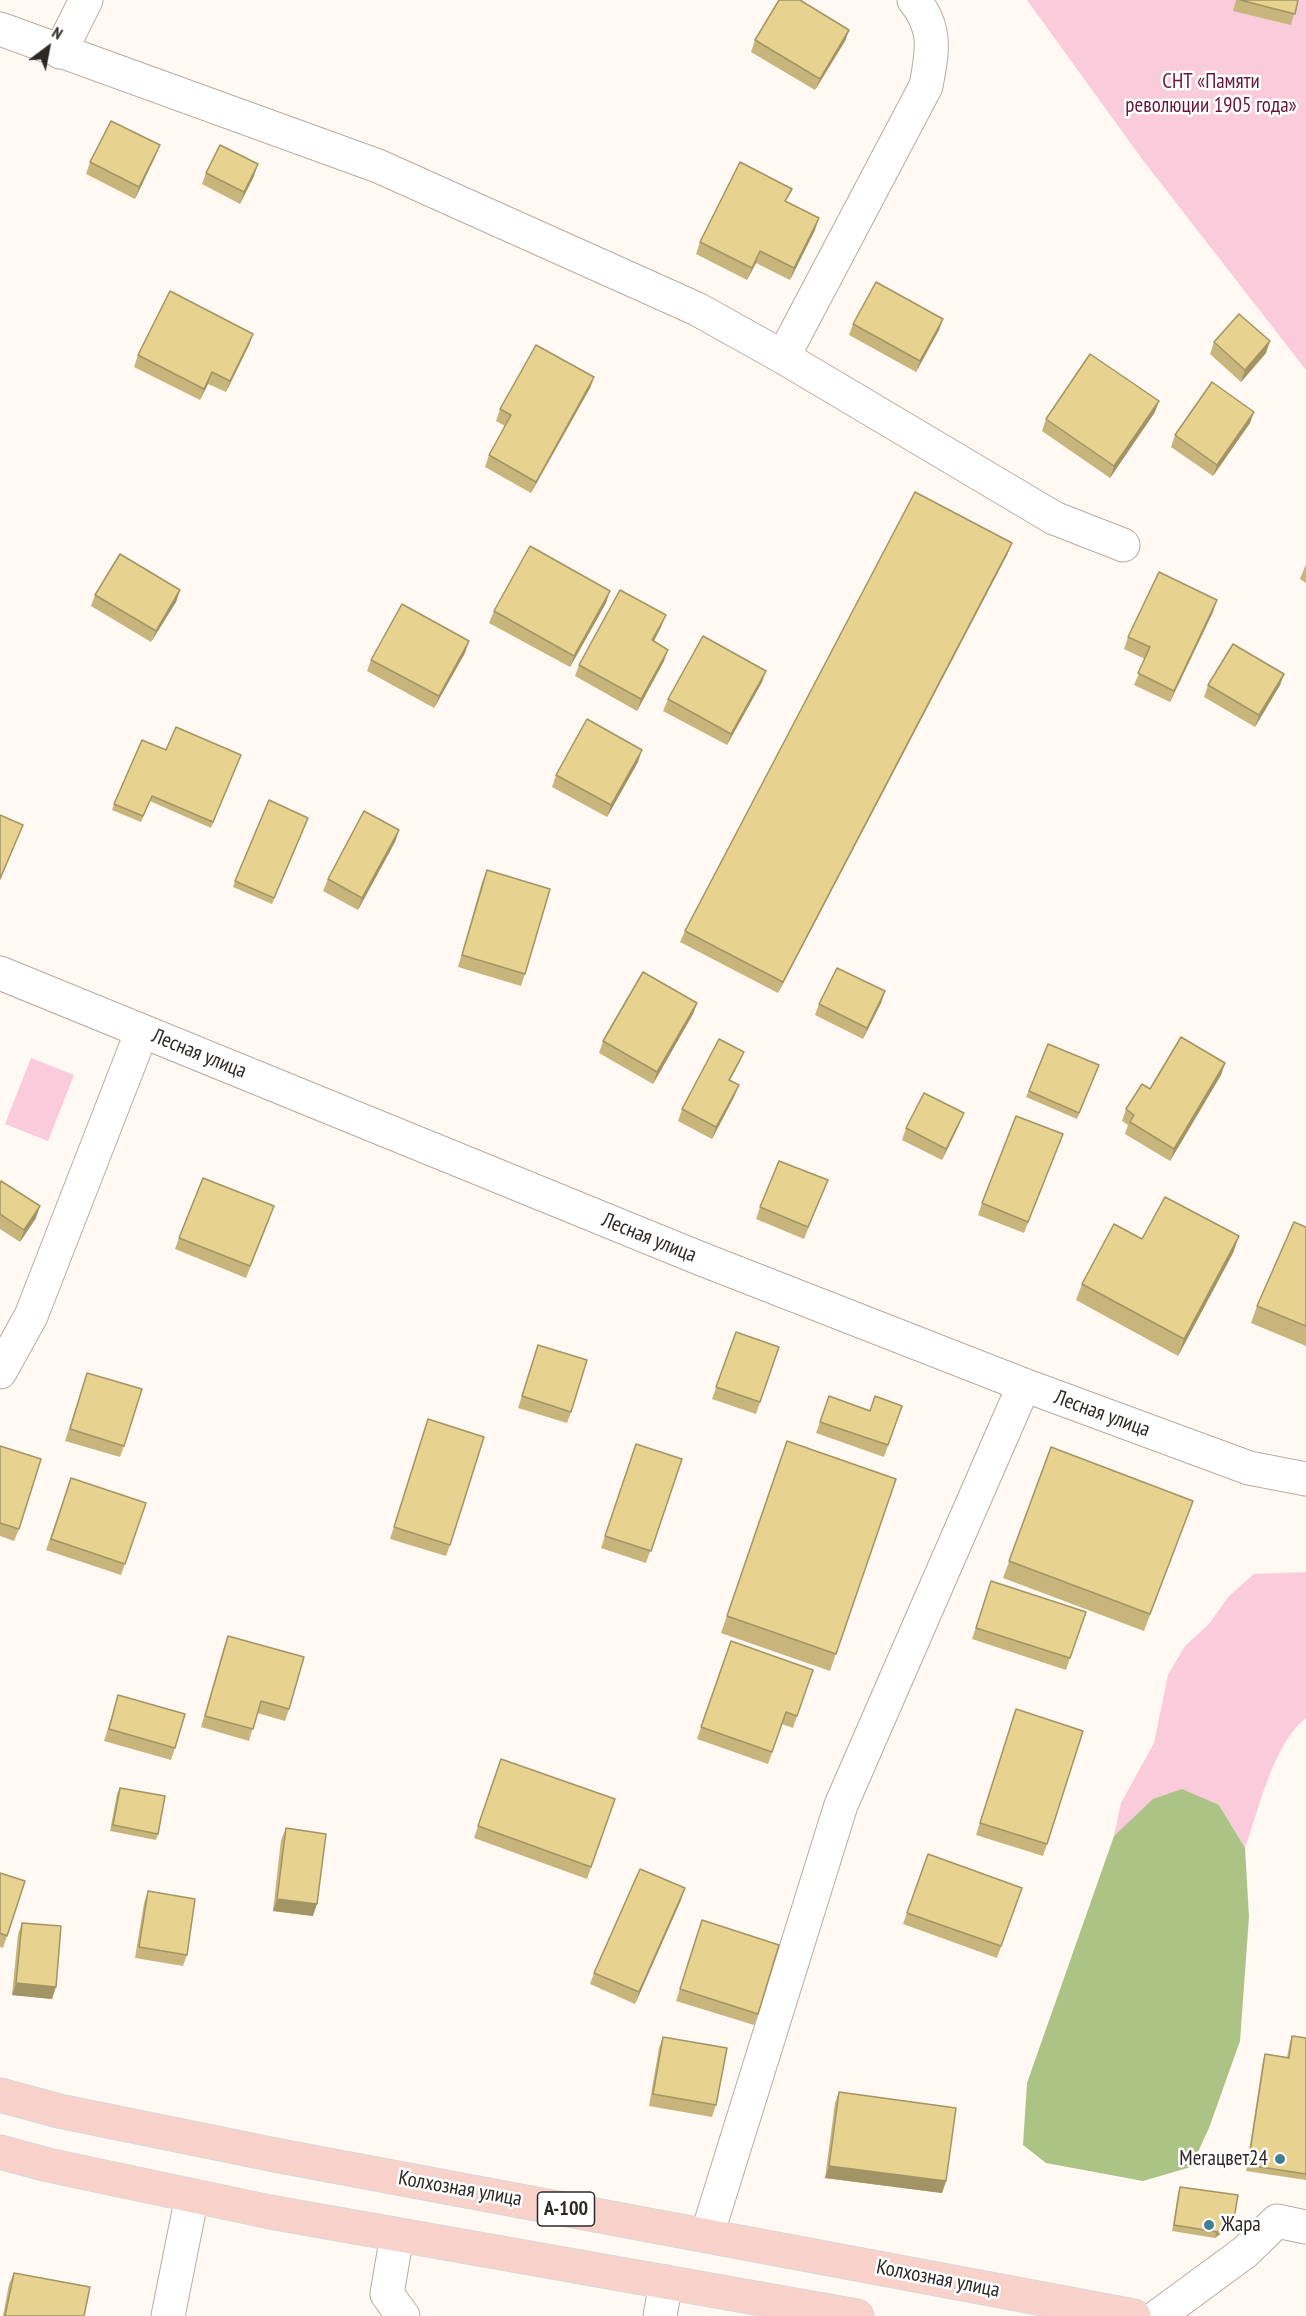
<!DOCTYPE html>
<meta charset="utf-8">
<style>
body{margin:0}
#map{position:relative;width:1306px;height:2316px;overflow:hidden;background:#fff8f3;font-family:"PT Sans Narrow",sans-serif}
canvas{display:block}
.north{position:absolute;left:18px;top:18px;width:60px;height:60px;-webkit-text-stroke:4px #fff;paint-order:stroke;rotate:32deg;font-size:16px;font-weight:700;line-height:24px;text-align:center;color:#2c2825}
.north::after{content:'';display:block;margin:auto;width:21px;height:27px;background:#2c2825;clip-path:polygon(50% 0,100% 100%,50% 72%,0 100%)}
</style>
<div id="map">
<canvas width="1306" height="2316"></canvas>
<div class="north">N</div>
</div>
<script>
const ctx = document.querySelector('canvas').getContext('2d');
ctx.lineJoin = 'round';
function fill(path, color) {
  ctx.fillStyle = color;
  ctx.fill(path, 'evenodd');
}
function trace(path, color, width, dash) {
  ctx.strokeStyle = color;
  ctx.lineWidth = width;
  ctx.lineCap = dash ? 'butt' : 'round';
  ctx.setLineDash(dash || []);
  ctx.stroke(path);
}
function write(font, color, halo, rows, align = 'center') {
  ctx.font = font + ' "PT Sans Narrow",sans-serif';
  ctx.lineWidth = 5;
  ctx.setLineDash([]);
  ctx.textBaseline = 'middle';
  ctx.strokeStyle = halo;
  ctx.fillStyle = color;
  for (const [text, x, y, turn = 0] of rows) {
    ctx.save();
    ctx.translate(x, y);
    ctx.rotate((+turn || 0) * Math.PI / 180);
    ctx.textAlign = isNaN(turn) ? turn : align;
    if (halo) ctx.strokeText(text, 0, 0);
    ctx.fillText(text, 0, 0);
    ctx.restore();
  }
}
fill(new Path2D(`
 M1027 0H1306V370L1142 159Z
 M31 1058 74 1075 48 1141 5 1124Z
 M1306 1572V1718C1273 1744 1259 1809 1245 1848L1219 1805 1114 1836 1121 1803 1154 1743 1168 1675 1185 1646 1209 1624 1229 1596 1254 1574Z`), '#facbda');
fill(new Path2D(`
 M1182 1789 1219 1805 1245 1848 1249 1917 1240 2041 1209 2128 1191 2167 1143 2181 1046 2163 1023 2145 1027 2083 1114 1836 1153 1799Z`), '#abc485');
const minor = new Path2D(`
 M0 29 378 166 697 309 783 357 1054 518 1123 545
 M60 52 86 0
 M783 357 926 86C932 53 938 29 914 0
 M0 973 699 1258 1024 1385 1249 1468 1306 1479
 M0 1372 31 1316 142 1031
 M397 2235 387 2294 403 2316
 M707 2235 841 1805 1024 1385
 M168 2316 192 2196
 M660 2316 666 2282
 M1158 2316 1245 2252 1277 2221 1306 2227`);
const major = new Path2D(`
 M0 2095 59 2111 280 2156 1134 2316
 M0 2152 48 2165 270 2212 857 2316`);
trace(minor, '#b6aca4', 35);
trace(major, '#d9d8d8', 35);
trace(minor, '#fff', 33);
trace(major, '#f8d1ca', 33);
fill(new Path2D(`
 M1236 0H1298L1291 25 1233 11Z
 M849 30 845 41 815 90 751 52 755 40Z
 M155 157 135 199 86 174 90 162Z
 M206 173 254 176 240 204 202 184Z
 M787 202 815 230 790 280 756 263 747 280 696 254 700 242Z
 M943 319 939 330 916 372 849 335 853 324Z
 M253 334 249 345 226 392 208 384 200 400 134 367 138 355Z
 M1214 342 1266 353 1241 382 1210 354Z
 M594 377 590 388 531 493 485 467 489 455 505 426 496 421 500 409Z
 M1155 412 1110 478 1042 431 1046 419Z
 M1250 423 1213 476 1171 447 1175 435Z
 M1012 543 1007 555 778 993 680 942 685 931Z
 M1306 564V583L1300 579Z
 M180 590 176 602 151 642 91 606 95 595Z
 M606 603 570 667 489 623 494 611Z
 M1213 612 1170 702 1134 685 1145 659 1124 649 1128 637Z
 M661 627 654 641 664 661 637 711 575 676 579 665Z
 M465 653 434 708 367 671 371 660Z
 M1284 674 1280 685 1255 727 1204 697 1208 685Z
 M762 682 727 745 663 711 668 699Z
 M166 750 241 755 211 828 150 801 141 822 112 810 114 804Z
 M638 762 607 817 552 787 556 775Z
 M306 824 272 904 233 887 235 881Z
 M399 830 395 842 358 910 323 891 328 879Z
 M487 870 525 974 521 986 458 967 482 882Z
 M885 991 881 1003 863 1039 815 1015 819 1004Z
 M697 1003 693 1014 653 1084 599 1053 603 1041Z
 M1048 1044 1099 1065 1077 1119 1026 1097Z
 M744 1052 739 1063 730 1080 739 1085 734 1097 712 1139 678 1121 682 1109Z
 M1225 1063 1221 1075 1170 1161 1125 1134 1128 1125 1122 1121 1126 1109 1150 1089Z
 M959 1125 942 1160 902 1140 906 1128Z
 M1058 1146 1024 1233 978 1215 982 1203Z
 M828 1180 804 1239 756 1219 760 1207Z
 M0 1184 36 1218 20 1242 0 1229Z
 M270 1218 246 1278 175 1249 179 1238Z
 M1306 1227V1346L1251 1323 1257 1306Z
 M1239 1236 1233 1253 1178 1356 1076 1300 1082 1284Z
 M736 1332 779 1347 756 1414 712 1399Z
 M538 1345 571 1412 567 1423 518 1408Z
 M87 1373 124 1446 120 1457 65 1441Z
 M829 1396 870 1410 902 1406 884 1457 816 1433Z
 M428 1419 450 1545 446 1556 390 1539Z
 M787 1441 896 1479 830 1671 721 1633Z
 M636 1444 682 1459 646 1563 601 1548Z
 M0 1446 19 1529 14 1541 0 1536Z
 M1051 1447 1193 1501 1144 1631 1003 1578Z
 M71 1478 146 1503 121 1575 46 1550Z
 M991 1581 1086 1612 1066 1670 972 1639Z
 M228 1636 289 1709 285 1721 257 1713 249 1741 201 1727 224 1647Z
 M731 1641 797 1716 793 1728 782 1724 768 1764 697 1739Z
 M118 1695 175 1748 171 1760 104 1741Z
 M1016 1709 1047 1844 1043 1856 976 1835Z
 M501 1759 615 1799 587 1879 474 1838Z
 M120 1788 158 1834 156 1840 110 1831 117 1794Z
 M286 1828 313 1916 273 1911 281 1840Z
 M928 1854 1022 1888 997 1958 903 1924Z
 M0 1873 25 1881 3 1948 0 1947Z
 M148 1891 187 1955 183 1966 135 1958 144 1903Z
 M681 1900 635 2004 590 1984 594 1973Z
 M702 1920 758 2014 754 2025 676 2001Z
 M22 1923 52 1999 12 1995 18 1934Z
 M1292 2036 1306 2038V2180L1246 2171 1263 2060 1265 2054 1287 2057 1290 2042Z
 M663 2037 716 2105 712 2117 649 2106 659 2048Z
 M839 2092 946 2181 942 2193 825 2178 835 2103Z
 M1180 2187 1233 2219 1226 2229 1215 2238 1172 2231 1178 2193Z
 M14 2273 84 2316H3L9 2284Z`), '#c7b57b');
fill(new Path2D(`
 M849 30 845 41 815 90 820 79Z
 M160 145 155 157 135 199 139 187Z
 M258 164 254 176 240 204 244 192Z
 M819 218 815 230 790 280 794 268Z
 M760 251 756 263 747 280 752 268Z
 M943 319 939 330 916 372 920 361Z
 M253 334 249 345 226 392 230 381Z
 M1270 341 1266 353 1241 382 1245 370Z
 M212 372 208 384 200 400 204 389Z
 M594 377 590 388 531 493 536 482Z
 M1159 401 1155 412 1110 478 1114 466Z
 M1254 412 1250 423 1213 476 1217 465Z
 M1012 543 1007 555 778 993 783 982Z
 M180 590 176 602 151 642 156 631Z
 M610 591 606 603 570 667 574 656Z
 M1217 600 1213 612 1170 702 1174 691Z
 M666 615 661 627 648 652 652 640Z
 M469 641 465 653 434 708 439 696Z
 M668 650 664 661 637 711 641 699Z
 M766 671 762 682 727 745 731 734Z
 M1284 674 1280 685 1255 727 1259 715Z
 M642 750 638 762 607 817 611 805Z
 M399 830 395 842 358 910 362 898Z
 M885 991 881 1003 863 1039 867 1028Z
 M697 1003 693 1014 653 1084 657 1072Z
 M744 1052 739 1063 724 1091 729 1080Z
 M1225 1063 1221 1075 1170 1161 1174 1149Z
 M739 1085 734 1097 712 1139 716 1127Z
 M964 1113 959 1125 942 1160 946 1149Z
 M40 1206 36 1218 20 1242 24 1230Z
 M1239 1236 1233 1253 1178 1356 1184 1339Z
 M685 1888 681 1900 635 2004 639 1992Z
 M277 1899 317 1904 313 1916 273 1911Z
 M16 1983 56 1987 52 1999 12 1995Z
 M829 2166 946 2181 942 2193 825 2178Z
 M1235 2213 1226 2229 1215 2238 1217 2232Z`), '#a29464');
const building = new Path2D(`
 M779 0H800L849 30 820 79 755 40Z
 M1240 0H1298L1295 14Z
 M111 121 160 145 139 187 90 162Z
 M220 145 258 164 244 192 206 173Z
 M740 162 792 189 785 201 819 218 794 268 760 251 752 268 700 242Z
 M876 282 943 319 920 361 853 324Z
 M170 291 253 334 230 381 212 372 204 389 138 355Z
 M1239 314 1270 341 1245 370 1214 342Z
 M536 345 594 377 536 482 489 455 511 415 500 409Z
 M1090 354 1159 401 1114 466 1046 419Z
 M1212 382 1254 412 1217 465 1175 435Z
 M915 492 1012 543 783 982 685 931Z
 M530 546 610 591 574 656 494 611Z
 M120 554 180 590 156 631 95 595Z
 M1159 572 1217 600 1174 691 1138 673 1150 647 1128 637Z
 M620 590 666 615 652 640 668 650 641 699 579 665Z
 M402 604 469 641 439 696 371 660Z
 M703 636 766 671 731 734 668 699Z
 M1233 644 1284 674 1259 715 1208 685Z
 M587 719 642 750 611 805 556 775Z
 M176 727 241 755 213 822 152 796 143 816 114 804 142 740 166 750Z
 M269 800 308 818 274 898 235 881Z
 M364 811 399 830 362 898 328 879Z
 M0 815 23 825 0 879Z
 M487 870 550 889 525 974 462 955Z
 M837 968 885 991 867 1028 819 1004Z
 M643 972 697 1003 657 1072 603 1041Z
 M1181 1037 1225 1063 1174 1149 1130 1122 1134 1115 1126 1109 1142 1084 1150 1089Z
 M719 1039 744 1052 729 1080 739 1085 716 1127 682 1109Z
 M1048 1044 1099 1065 1079 1113 1029 1091Z
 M924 1093 964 1113 946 1149 906 1128Z
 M1016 1116 1063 1134 1028 1222 982 1203Z
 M779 1161 828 1180 808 1227 760 1207Z
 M203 1178 274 1206 250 1266 179 1238Z
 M1 1181 40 1206 24 1230 0 1214V1184Z
 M1165 1197 1239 1236 1184 1339 1082 1284 1114 1224 1142 1239Z
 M1294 1222 1306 1227V1326L1257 1306Z
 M736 1332 779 1347 760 1402 716 1387Z
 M538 1345 587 1360 571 1412 522 1396Z
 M87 1373 142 1389 124 1446 70 1429Z
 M829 1396 870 1411 875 1396 902 1406 888 1445 820 1422Z
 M428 1419 484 1437 450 1545 394 1527Z
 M787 1441 896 1479 836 1654 727 1616Z
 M636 1444 682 1459 651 1551 605 1536Z
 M0 1446 41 1459 19 1529 0 1523Z
 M1051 1447 1193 1501 1150 1614 1009 1561Z
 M71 1478 146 1503 125 1564 51 1539Z
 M991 1581 1086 1612 1070 1658 976 1628Z
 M228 1636 304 1657 289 1709 261 1701 253 1729 205 1716Z
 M731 1641 813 1670 797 1716 786 1712 772 1752 701 1727Z
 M118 1695 185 1714 175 1748 109 1729Z
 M1016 1709 1083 1731 1047 1844 980 1823Z
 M501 1759 615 1799 591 1867 478 1826Z
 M120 1788 165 1796 158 1834 113 1825Z
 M286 1828 326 1834 317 1904 277 1899Z
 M928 1854 1022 1888 1001 1946 907 1913Z
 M640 1869 685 1888 639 1992 594 1973Z
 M0 1873 25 1881 7 1936 0 1933Z
 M148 1891 195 1899 187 1955 139 1947Z
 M702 1920 779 1945 758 2014 680 1989Z
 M22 1923 61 1926 56 1987 16 1983Z
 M1292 2036 1306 2038V2174L1248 2165 1265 2054 1289 2058Z
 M663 2037 727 2048 716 2105 653 2094Z
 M839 2092 956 2108 946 2181 829 2166Z
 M1180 2187 1238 2195 1235 2213 1228 2224 1217 2232 1174 2225Z
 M14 2273 90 2287 84 2316H5Z`);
fill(building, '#e7d38f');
trace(building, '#a29464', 1.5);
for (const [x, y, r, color] of [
 [1280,2159,6,"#417f95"],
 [1209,2225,6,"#417f95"]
]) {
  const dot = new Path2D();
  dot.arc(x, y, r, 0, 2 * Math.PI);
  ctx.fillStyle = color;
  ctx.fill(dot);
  trace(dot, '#fff', 2);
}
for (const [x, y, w] of [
 [566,2209,57]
]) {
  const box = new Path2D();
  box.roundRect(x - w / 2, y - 17, w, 34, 4.5);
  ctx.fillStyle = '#fff';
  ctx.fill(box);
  trace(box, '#2c2825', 1.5);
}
write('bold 20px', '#2c2825', null, [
 ["А-100",566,2209]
]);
write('21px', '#68173c', '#fff', [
 ["СНТ «Памяти",1211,82],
 ["революции 1905 года»",1211,106]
]);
write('21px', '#2c2825', '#fff', [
 ["Лесная улица",199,1054,22],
 ["Лесная улица",649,1238,22],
 ["Лесная улица",1102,1414,20],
 ["Колхозная улица",460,2189,10],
 ["Колхозная улица",938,2279,11]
]);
write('21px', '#2c2825', '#fff', [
 ["Мегацвет24",1268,2159],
 ["Жара",1221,2225,"left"]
], 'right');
</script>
